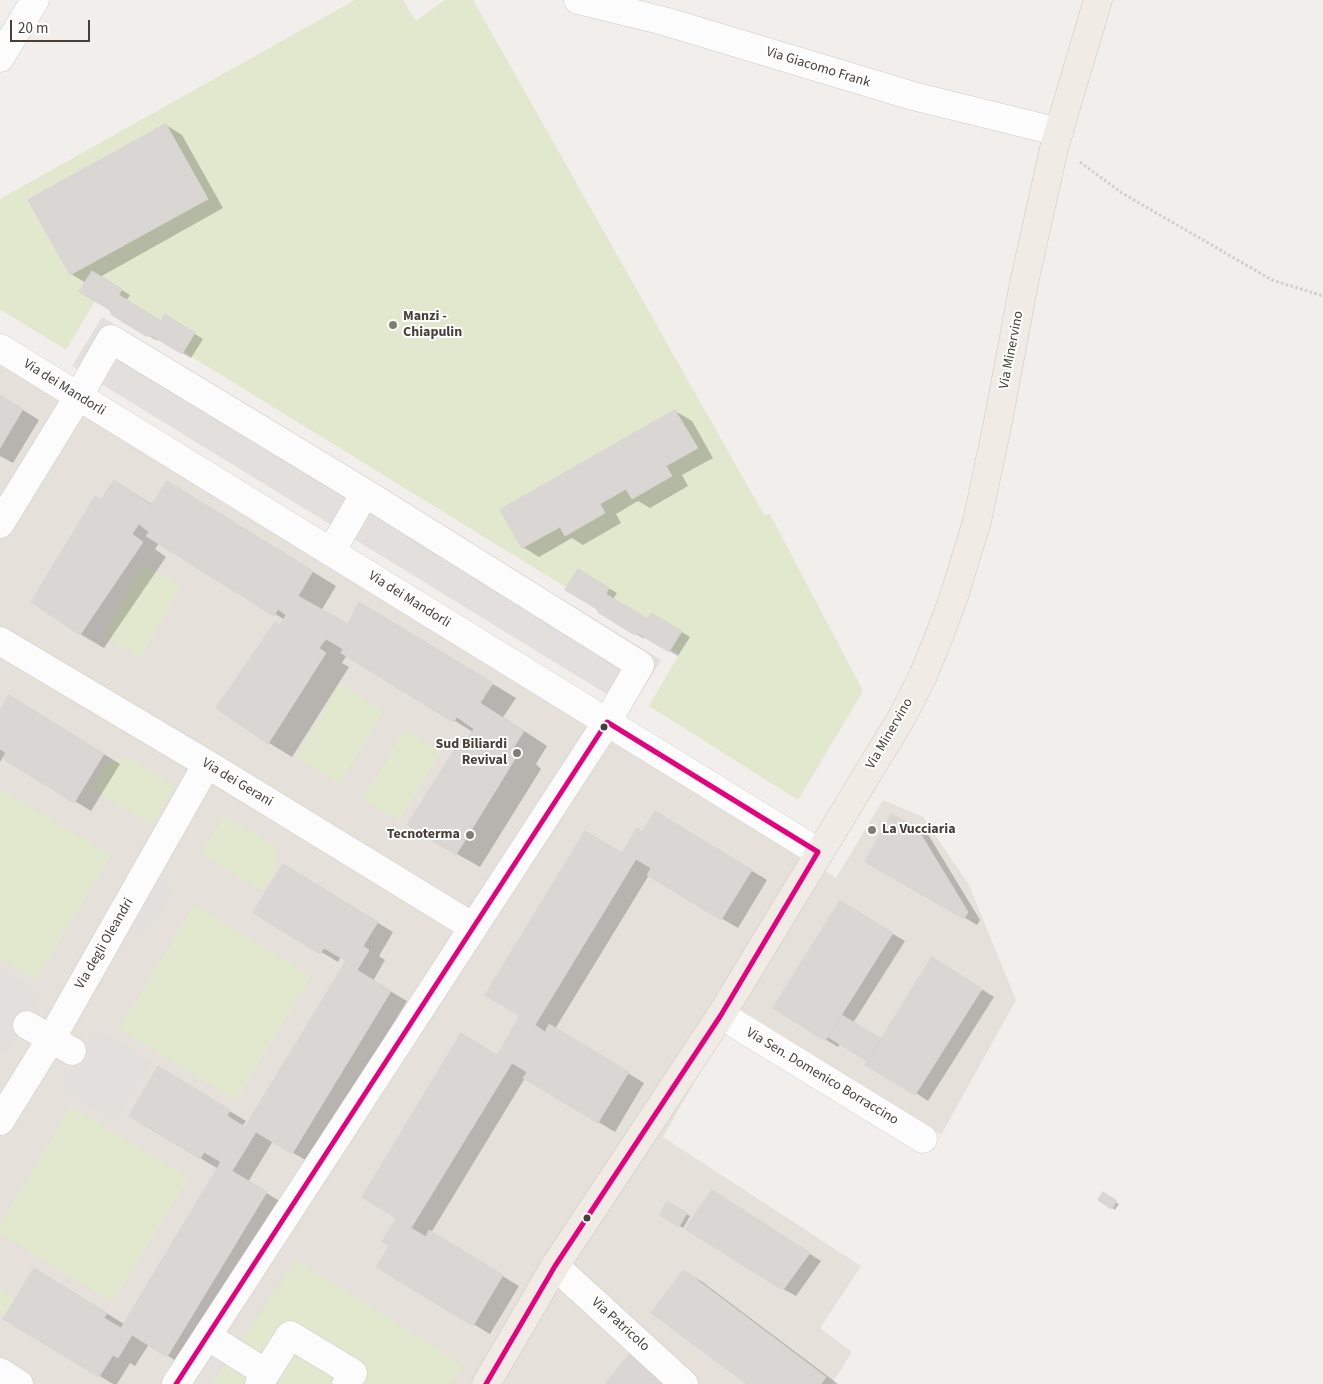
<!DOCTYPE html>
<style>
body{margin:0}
#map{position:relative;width:1323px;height:1384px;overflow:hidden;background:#f1eeeb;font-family:"Source Sans 3",sans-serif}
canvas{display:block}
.scale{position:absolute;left:10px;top:20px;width:80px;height:22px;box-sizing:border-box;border:2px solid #473f38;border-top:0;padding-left:6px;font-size:15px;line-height:18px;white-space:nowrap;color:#473f38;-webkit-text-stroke:4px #fff;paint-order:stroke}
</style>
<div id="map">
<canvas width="1323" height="1384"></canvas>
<div class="scale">20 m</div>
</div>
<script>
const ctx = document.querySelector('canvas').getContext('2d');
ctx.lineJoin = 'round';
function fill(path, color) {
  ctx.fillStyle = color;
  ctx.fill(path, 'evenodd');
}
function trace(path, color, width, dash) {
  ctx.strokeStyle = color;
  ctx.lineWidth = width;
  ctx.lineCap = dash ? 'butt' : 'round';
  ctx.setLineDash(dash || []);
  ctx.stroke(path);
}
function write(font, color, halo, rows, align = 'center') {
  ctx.font = font + ' "Source Sans 3",sans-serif';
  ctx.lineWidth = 4;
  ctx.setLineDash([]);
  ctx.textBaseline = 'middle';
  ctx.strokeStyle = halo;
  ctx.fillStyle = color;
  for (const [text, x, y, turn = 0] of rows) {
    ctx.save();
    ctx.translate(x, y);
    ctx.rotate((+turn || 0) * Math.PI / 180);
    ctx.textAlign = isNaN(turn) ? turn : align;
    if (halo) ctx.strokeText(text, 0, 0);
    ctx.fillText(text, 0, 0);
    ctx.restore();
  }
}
fill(new Path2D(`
 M0 362 836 878 883 800 923 817 969 885 1016 1000 941 1135 737 1007 663 1137 861 1266 820 1328 852 1352 832 1384H0Z`), '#e5e0da');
fill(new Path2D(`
 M355 0H403L416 21 445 0H473L764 515 770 514 863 691 798 800 649 706 679 654 671 650 669 652 639 634H633L599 613 596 609 567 588 184 352 182 354 152 336H146L112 315 109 310 95 301 66 350 0 309V199Z
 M143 565 181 586 141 658 103 636Z
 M339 684 384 711 340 784 296 757Z
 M405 730 441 751 399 821 363 799Z
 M127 757 176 786 152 825 91 788 105 764Z
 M0 789 111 855 36 980 0 958Z
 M224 815 277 847V867L262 891 201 854Z
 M194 905 311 976 236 1100 119 1029Z
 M71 1107 188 1178 113 1302 0 1234V1224Z
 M296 1260 463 1365 451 1384H212Z
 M0 1290 15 1299 4 1316 0 1314Z`), '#e1e8ce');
fill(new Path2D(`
 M102 317 661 660 631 709 72 366Z
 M162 875 172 893 142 937 132 922Z
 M0 970 40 994 5 1052 0 1049Z
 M96 1030 150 1062 114 1120 61 1088Z`), '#e3dfdd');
fill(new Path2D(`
 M166 125 182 135 223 208 100 277 130 295 126 301 162 322 165 316 203 339 191 358 161 340H156L123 321 86 283 71 274Z
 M0 396 39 420 13 463 0 456Z
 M675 411 692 421 713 458 682 475 688 486 650 508 638 501 616 514 621 523 583 545 572 538 539 557 523 547Z
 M114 481 153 505 191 497 336 586 321 611 348 625 384 618 516 698 503 717 547 746 536 764 541 769 480 867 457 854 468 740 473 732 347 655 342 663 349 667 292 757 269 743 281 626 285 620 159 543 155 549 166 557 104 648 80 634 101 501Z
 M579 571 617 593 613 599 648 620 652 614 690 637 678 656 648 638H643L634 633Z
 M26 706 120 764 91 811 3 757 0 762V712Z
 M892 815 929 836 980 920 977 925 867 861Z
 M672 822 767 880 738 928 649 875 555 1029 644 1083 615 1132 525 1078 431 1233 519 1286 490 1334 378 1267 498 1056 622 855 643 833Z
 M299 875 393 932 379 956 385 960 373 981 407 1001 309 1162 273 1141 248 1182 283 1203 184 1366 149 1344 135 1366 130 1363 117 1384H113L5 1318 51 1279 124 1324 223 1162 221 1160 217 1168 200 1158 175 1078 246 1121 242 1126 246 1128 348 961 341 957 338 962 255 912Z
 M840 903 905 941 853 1023 881 1040 944 965 994 997 928 1101 841 1043 838 1047 775 1008Z
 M1103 1194 1119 1204 1115 1210 1099 1200Z
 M725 1199 821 1261 796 1296 783 1289Z
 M668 1203 690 1216 683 1228 662 1215Z
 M684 1272 701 1281 838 1384H749Z`), '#0003');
const building = new Path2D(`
 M166 124 208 199 70 275 28 200Z
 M92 271 122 289 119 295 161 321 165 314 195 333 182 354 152 336H146L123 322 112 315 110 310 79 292Z
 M0 395 23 409 0 448Z
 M675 410 698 448 666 466 672 476 632 499 626 489 600 504 605 513 565 536 560 527 522 548 500 510Z
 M114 480 151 505 167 481 313 571 298 596 348 624 359 602 493 683 480 703 524 731 512 750 518 754 456 855 407 825 463 736 467 739 474 729 457 717 453 722 341 653 343 649 326 639 319 648 326 653 268 744 216 708 275 622 280 625 286 615 278 609 274 616 146 536 149 532 139 524 132 534 143 542 80 635 31 602 95 496 101 500Z
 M578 569 609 588 606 594 648 619 651 613 682 631 669 652 639 634H633L599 613 597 609 565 590Z
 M9 695 104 754 74 803 2 758 6 753 0 749V710Z
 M655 811 752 870 721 920 647 875 651 868 636 859 535 1025 545 1032 549 1024 629 1072 598 1123 523 1078 527 1072 512 1063 411 1228 426 1237 429 1230 503 1275 473 1326 376 1267 389 1246 382 1242 396 1218 362 1197 461 1033 497 1055 520 1016 485 995 585 831 622 853 637 828 642 832Z
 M892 814 917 828 968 912 964 919 865 862Z
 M283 864 378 922 363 946 369 950 357 970 391 991 292 1154 256 1132 232 1171 267 1192 167 1357 132 1335 118 1358 113 1355 99 1377 3 1319 34 1268 107 1313 104 1318 121 1328 221 1162 204 1152 200 1159 129 1116 158 1066 230 1110 227 1116 245 1127 346 961 324 948 320 954 253 913Z
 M840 901 893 933 825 1041 773 1008Z
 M932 957 982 989 915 1095 865 1065Z
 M842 1015 881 1039 867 1061 828 1037Z
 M712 1190 810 1253 783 1290 685 1229Z
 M1103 1192 1117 1201 1111 1209 1098 1200Z
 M667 1201 687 1213 679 1227 660 1215Z
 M684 1270 826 1377 821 1384H747L651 1313Z
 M632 1351 673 1384H605Z`);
fill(building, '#d9d6d3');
trace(building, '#d9d5d1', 1);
const minor = new Path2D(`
 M578 0 664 21 913 96 1059 132
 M0 58 35 0
 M0 348 818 852
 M0 524 78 397 111 339 365 493 640 665 607 722 176 1384
 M331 552 365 493
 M0 641 207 764 473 927
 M721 1015 923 1139
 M27 1025 72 1051
 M0 1121 51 1039 207 764
 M555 1266 684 1384
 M207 1336 266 1373 259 1384
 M0 1372 19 1384
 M266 1373 290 1335 353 1373 346 1384`);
const major = new Path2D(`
 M486 1384 555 1266 721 1015 902 717 923 676 940 634 955 593 977 521 997 427 1024 283 1055 144 1098 0`);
trace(minor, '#cdcbc8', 29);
trace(major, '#d2c8ba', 29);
trace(new Path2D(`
 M1080 162 1122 193 1272 280 1323 296`), '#d1cecc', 3, [2.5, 2.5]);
trace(minor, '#fdfcfc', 28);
trace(major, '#f0ebe5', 28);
trace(new Path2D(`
 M176 1384 607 722 818 852 721 1015 555 1266 486 1384`), '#e5007d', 5);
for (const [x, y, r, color] of [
 [393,325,5,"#827c77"],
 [604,727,4.5,"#473f38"],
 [517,753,5,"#827c77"],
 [872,830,5,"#827c77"],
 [470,835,5,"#827c77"],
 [587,1218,4.5,"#473f38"]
]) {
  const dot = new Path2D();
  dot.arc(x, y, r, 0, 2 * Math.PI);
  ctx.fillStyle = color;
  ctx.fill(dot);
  trace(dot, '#fff', 2);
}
write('14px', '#473f38', '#fff', [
 ["Via Giacomo Frank",818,68,17],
 ["Via Minervino",1012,350,-79],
 ["Via dei Mandorli",64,388,32],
 ["Via dei Mandorli",409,600,32],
 ["Via Minervino",890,734,-60],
 ["Via dei Gerani",237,783,31],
 ["Via degli Oleandri",105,944,-60],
 ["Via Sen. Domenico Borraccino",822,1077,31],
 ["Via Patricolo",620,1325,42]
]);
write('bold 14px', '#473f38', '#fff', [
 ["Manzi -",403,317],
 ["Chiapulin",403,333],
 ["Sud Biliardi",507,745,"right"],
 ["Revival",507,761,"right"],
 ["La Vucciaria",882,830],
 ["Tecnoterma",460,835,"right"]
], 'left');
</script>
